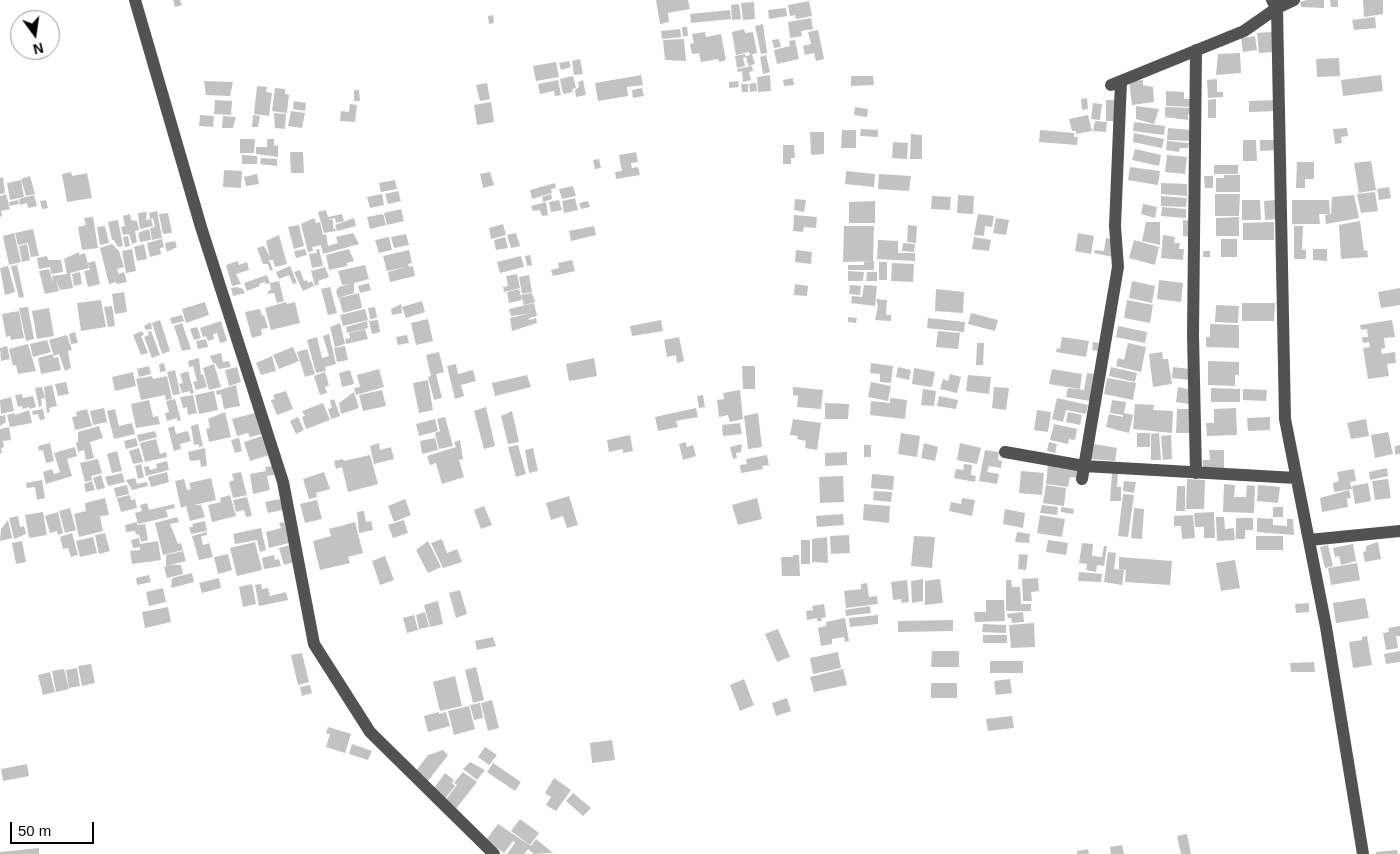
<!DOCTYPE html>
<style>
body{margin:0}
#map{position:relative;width:1400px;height:854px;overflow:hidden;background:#fff;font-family:Helvetica,sans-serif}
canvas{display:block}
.north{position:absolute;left:10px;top:10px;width:50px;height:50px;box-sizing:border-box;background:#fff;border:1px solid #999;border-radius:50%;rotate:166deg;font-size:14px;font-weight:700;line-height:20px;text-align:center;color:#000}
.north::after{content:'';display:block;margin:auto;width:18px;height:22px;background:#000;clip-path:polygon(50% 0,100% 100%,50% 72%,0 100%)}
.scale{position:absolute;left:10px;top:822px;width:84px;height:22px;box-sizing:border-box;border:2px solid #000;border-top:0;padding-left:6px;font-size:15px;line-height:18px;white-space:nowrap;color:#000;-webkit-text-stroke:4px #fff;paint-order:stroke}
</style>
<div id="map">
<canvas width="1400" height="854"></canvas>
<div class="north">N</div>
<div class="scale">50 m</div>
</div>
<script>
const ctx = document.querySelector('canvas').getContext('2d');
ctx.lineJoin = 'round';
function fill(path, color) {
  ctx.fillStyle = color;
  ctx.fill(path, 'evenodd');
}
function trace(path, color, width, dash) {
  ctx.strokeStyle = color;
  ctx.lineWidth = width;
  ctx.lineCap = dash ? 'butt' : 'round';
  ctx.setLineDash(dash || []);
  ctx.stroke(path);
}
fill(new Path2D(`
 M173 0H180L182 5 175 7Z
 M656 0H688L690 9 668 13 669 22 660 24Z
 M1307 0H1324V8L1301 7 1300 2Z
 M1330 0H1338V7H1331Z
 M1363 0H1383V14L1364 17Z
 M809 1 812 16 796 19 795 15 790 16 788 5Z
 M754 2 755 19 743 20 741 3Z
 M739 4 741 19 732 20 731 5Z
 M786 8 787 16 769 19 768 10Z
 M730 10 731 19 691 23 690 14Z
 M493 15 494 23 489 24 488 16Z
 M1375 17 1376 28 1354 30 1352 20Z
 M811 18 813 29 801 31 802 36 790 38 788 22Z
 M763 24 767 53 761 54 755 26Z
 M682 27H687L688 36H683Z
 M680 29 681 37 662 39 661 31Z
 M744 29 745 33 753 32 757 53 752 54 755 64 749 66 747 62 746 56 750 55 749 52 736 55 732 32Z
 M818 30 824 59 816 61 814 53 805 55 803 46 811 44 808 32Z
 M705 32 706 37 721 34 726 60 719 62 718 59 701 62 699 53 692 54 690 44 694 43 692 34Z
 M1272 32 1274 52 1259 53 1257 33Z
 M1255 36 1257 50 1243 52 1241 38Z
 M684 39 686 61 665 60 663 40Z
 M779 39 781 47 774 48 772 40Z
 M795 40 799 59 777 64 774 50 790 46 789 41Z
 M1240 53 1241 73 1216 75 1218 54Z
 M745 54 746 57 743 58 745 66 737 68 735 56Z
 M766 55 770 72 763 74 760 57Z
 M1339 58 1340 76 1317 77 1316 59Z
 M580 59 583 74 574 75 572 61Z
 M569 61 571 67 561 70 559 63Z
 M556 62 559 77 536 81 533 66Z
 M752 66 753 71 749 72 751 80 743 82 742 71 738 72 737 69Z
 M641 75 643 85 627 87 628 96 598 101 595 83Z
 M770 75 771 91 758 92 757 77Z
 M1381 75 1383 91 1343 96 1341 80Z
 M573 76 576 88 572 89 573 92 563 94 560 79Z
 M851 76H873L874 85 851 86Z
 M793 78 794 85 784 86 783 80Z
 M1217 79V92H1223V97L1208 98 1207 80Z
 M558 80 561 95 555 96 554 91 540 94 538 84Z
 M583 80 586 95 576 97 575 90 579 87 578 82Z
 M1143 80V85L1153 87 1154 102 1132 105 1129 81Z
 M204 81 233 82 230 96 206 95Z
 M738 81 739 87 729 88V82Z
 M487 83 490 99 480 101 476 85Z
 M756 83 757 91 750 92 749 84Z
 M741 84H748V92H742Z
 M257 86 267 87 266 92 272 93 269 116 254 114Z
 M275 88 285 89V94L289 95 287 113 272 111Z
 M642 88 644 96 633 98 632 90Z
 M354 90H359L360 101H354Z
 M1166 91 1184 92V99H1194V107L1166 106Z
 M1087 98 1088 109 1082 110 1081 99Z
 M1216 99V118H1208V100Z
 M215 100 232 101 231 115 214 114Z
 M1106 100H1119L1118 121H1106Z
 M1277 100 1278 111 1249 112V101Z
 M294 101 306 103 305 111 293 109Z
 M491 102 494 122 477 125 474 105Z
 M1093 103 1102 104 1100 120 1091 119Z
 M350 104 357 105 355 122 340 121 341 111 349 112Z
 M1136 106 1159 109 1154 124 1136 119Z
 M855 107 868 109 867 117 854 115Z
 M1165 107 1194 108V115L1188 114V120L1165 117Z
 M291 111 305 113 302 128 288 126Z
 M274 113 286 114 285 129 275 128Z
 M200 115 214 116 213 127 199 126Z
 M253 115 260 116 258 127H252Z
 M1088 115 1092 131 1076 134V131H1072L1069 119Z
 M223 116 236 117 233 128H222Z
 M1095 121 1107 122 1106 132 1093 131Z
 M1134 122 1165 126 1164 135 1133 131Z
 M1168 128 1190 130 1189 141 1167 140Z
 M1347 128 1348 136 1341 137 1342 143 1335 144 1333 129Z
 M861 129 878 130V137L860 136Z
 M842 130H856V148H841Z
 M1040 130 1074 133V137H1078L1077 145 1039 142Z
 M810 132H824V154L811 155Z
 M1134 133 1164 139 1162 148 1133 142Z
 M911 134 922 135V159H910Z
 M240 139H255L254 153H240Z
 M267 139H274V146L278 145V157L256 154V147H267Z
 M1243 140H1256L1257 161H1243Z
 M1260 140H1277V150L1260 151Z
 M1167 141 1189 143 1188 148H1180L1179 152 1166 150Z
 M893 142 908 143 907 159 892 158Z
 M783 145H794L795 158H791V164H783Z
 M1135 149 1161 155 1159 166 1132 160Z
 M290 152H303L304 173H291Z
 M636 152 638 162 631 163 632 168 638 167 640 175 616 179 615 172 622 171 619 155Z
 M242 155 257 156V164H242Z
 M1167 155 1187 157 1185 174 1165 172Z
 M261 158 277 159V166L260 164Z
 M599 159 601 168 595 169 593 160Z
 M1371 161 1376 190 1359 193 1354 163Z
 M1297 162H1314V179H1305V188H1296Z
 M1214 165H1238V174H1214Z
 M1130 167 1160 171 1158 185 1128 180Z
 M224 170 242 171 241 188 223 187Z
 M846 171 875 174 874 187 845 184Z
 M71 172 72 176 87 173 92 198 67 202 62 174Z
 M490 172 494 185 483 188 480 174Z
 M257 174 259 184 246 186 244 177Z
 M879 174 911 176 909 191 878 189Z
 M1224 175H1240V192H1216V178H1224Z
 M30 176 35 194 26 196 21 179Z
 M1204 176H1213V188H1205Z
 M3 177 5 193 0 194V178Z
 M21 180 24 197 10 200 7 183Z
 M395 180 397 189 381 192 379 183Z
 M555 183 556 188 551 189 552 193 532 199 530 190Z
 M1161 183 1187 184V196L1161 194Z
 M573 186 576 196 562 199 559 189Z
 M1389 187 1391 198 1379 200 1377 189Z
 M398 191 401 201 388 204 385 194Z
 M1375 192 1378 211 1361 213 1357 194Z
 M6 194 10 209 1 211 2 216 0 217V196Z
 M382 194 384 205 370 208 367 197Z
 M551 194 552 199 543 202 542 197Z
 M1215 194H1240L1239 216H1215Z
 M34 195 37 206 28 208 27 203 20 205 19 199Z
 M958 195 974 196 973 214 957 213Z
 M1354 195 1359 218 1326 224 1325 215 1331 214 1332 197Z
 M932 196 951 197 950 210 931 209Z
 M1161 196 1187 198 1186 207 1161 206Z
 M575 198 578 210 564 213 562 201Z
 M795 199 806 200 804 212 794 210Z
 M18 200 19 204 10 206 9 202Z
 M46 200 48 208 42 209 40 201Z
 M559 200 562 210 551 212 549 202Z
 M1242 200H1260L1261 220H1242Z
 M1275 200 1276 219 1265 220 1264 201Z
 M1292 200H1329L1330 214H1319L1320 224H1292Z
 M588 201 590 207 581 209 579 203Z
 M875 201V223H849V202Z
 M546 202 548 215 542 216 540 210 533 211 531 206Z
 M1143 204 1157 207 1155 218 1141 214Z
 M1162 207 1186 209V218L1161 216Z
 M401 209 404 221 387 225 384 213Z
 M326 210 328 217 342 214 344 221 336 223 335 218 328 220H333V229L335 228 336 231 324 233 318 212Z
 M157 211 162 238 152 240 150 228 155 227 153 218 150 219 149 213Z
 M147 212 146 220 151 219 153 226 140 229 138 213Z
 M168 213 172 233 163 234 159 214Z
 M130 214 131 220 137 221 139 230 135 231 137 242 132 244 129 234 123 235 121 227 125 226 123 216Z
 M383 214 386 225 370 229 367 217Z
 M978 214 994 216 992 227 985 226 984 236 974 235Z
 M794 215 817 217 816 228 804 227 803 232 793 231Z
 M93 217 98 248 82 250 78 227 86 225 84 218Z
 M1239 217V236H1216V218Z
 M314 218 316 223 320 222 323 235 326 234 328 246 338 243 336 237 353 233 359 244 323 254 321 245 312 247 313 251 308 252 301 224Z
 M354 218 356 226 337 231 335 225Z
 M996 218 1009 220 1006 235 993 233Z
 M118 220 123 246 118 247 114 240H112L108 222Z
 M1183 220 1192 221 1191 237 1183 236Z
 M1360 221 1364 251 1367 250 1368 257 1341 259 1339 225Z
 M1146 222H1160V245L1142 241Z
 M1274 222V240H1243V223Z
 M503 224 506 235 491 239 489 228Z
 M299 225 304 246 294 249 288 227Z
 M908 225 917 226 916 243 907 242Z
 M105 226 109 243 100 245 97 227Z
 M594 226 596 235 571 241 569 231Z
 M844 226H874L873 261 843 262Z
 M1294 226H1303L1302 250H1306V259H1294Z
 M33 229 39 256 31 257 28 243 18 245 15 233Z
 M149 229 151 240 140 242 138 233Z
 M14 233 21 262 9 265 3 236Z
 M516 233 520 246 511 248 507 235Z
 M1078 233 1094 236 1091 254 1075 251Z
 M406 234 409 245 394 248 391 237Z
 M279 235 287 264 275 267 273 260H269L273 270 270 271 268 264H263L257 248 264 246 270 257 266 241Z
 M1163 235 1175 237 1174 243H1180L1179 249H1184L1183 260 1161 258Z
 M128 236 130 246 125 247 123 237Z
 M389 237 392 250 379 253 375 240Z
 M505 237 508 248 496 250 494 240Z
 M974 237 991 240 989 251 972 249Z
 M1106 238 1114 240 1113 257 1094 253 1095 250 1104 251Z
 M162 239 164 247 160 248 161 254 150 257 147 243Z
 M1221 239H1237V257H1221Z
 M878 240 898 241V253H915V261L877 259Z
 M1134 240 1159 247 1155 265 1129 258Z
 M175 241 177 247 167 252 165 243Z
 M903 243 915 244 914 252 902 251Z
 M27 244 30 260 22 262 19 246Z
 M112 244 119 251 124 267 117 269 119 274 124 272 127 282 117 284 116 282 109 284 100 248Z
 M144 244 147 259 137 261 134 247Z
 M132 249 136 271 126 273 122 251Z
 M305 249 307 255 296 258 294 251Z
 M319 249 323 266 312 268 309 254 317 253 316 250Z
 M349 249 354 261 347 263V266L329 270 326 255Z
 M1313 249H1327V261L1313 260Z
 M409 250 412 263 408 264 409 267 413 266 415 276 390 282 388 272 406 267 387 271 383 256Z
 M796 250 812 252 811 264 795 262Z
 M1203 251H1210V257H1203Z
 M79 252V255L85 253 89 268 70 273 73 288 60 290 56 280 59 291 45 294 39 271 49 269 53 283 52 276 67 274 64 259Z
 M530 255 532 265 527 266 525 256Z
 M47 256 48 260H61L63 272 51 274 50 267 39 269 37 258Z
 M521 256 524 267 500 273 497 262Z
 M572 260 575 271 553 276 551 270 559 268 558 263Z
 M95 261 100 284 88 287 84 271 90 270 88 263Z
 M238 261 239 265 247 262 249 270 236 274 241 284 232 286 226 265Z
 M864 261H874V270H848V265H864Z
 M879 262H887V280H879Z
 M892 263 914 264 913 282 891 281Z
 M17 265 24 297 19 298 11 266Z
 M365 265 369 279 354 283V293L338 298 336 291 339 287 350 284 342 285 338 271Z
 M8 266 15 292 5 295 0 268Z
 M290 266 297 283 293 284 289 275 279 279 276 272Z
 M325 267 329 277 318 281 319 284 315 286 311 271Z
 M300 270 304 281 307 280 308 283 312 281 314 286 303 291 294 272Z
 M848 271 864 272 863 281H848Z
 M80 272 82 284 74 286 72 274Z
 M867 272H877V281H866Z
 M517 274 520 288 504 292 503 287 508 286 506 276Z
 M267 275 270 283 266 284 265 282 259 284 260 286 247 291 244 283Z
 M529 275 532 292 522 294 519 277Z
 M1159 280 1183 283 1181 302 1157 299Z
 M279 281 284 301 277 303 274 293 268 294V291L271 290 270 283Z
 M1132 281 1155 286 1152 303 1129 298Z
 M369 283 371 290 360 293 358 286Z
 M795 284 808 286 807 296 794 295Z
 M850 285 861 286 860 295 849 294Z
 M864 285 877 286 875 306 851 303 852 296 862 297Z
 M237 287 243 289 245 293 233 296 231 288Z
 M330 287 337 313 328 315 321 289Z
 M1400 288V305L1381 308 1378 292Z
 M519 289 522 300 509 303 507 292Z
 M936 289 964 292 963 313 935 311Z
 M124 292 127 312 115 314 112 294Z
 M359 293 362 308 343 313 339 298Z
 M532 293 535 302 524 305 521 295Z
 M876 299 887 300 886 315H891V321L875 320 878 306Z
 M101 300 106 327 81 331 77 303Z
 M1127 300 1153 305 1150 323 1124 318Z
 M422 301 425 312 406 318 402 307Z
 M205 302 209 315 186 323 182 309Z
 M286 302 287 304 295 302 300 323 271 330 265 308Z
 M534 303 537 316 529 318V320L536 318 537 323 512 331 510 318 528 314 511 316 509 309Z
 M1242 303H1275L1274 321H1242Z
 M401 304 402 313 392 315 391 309Z
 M1216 305 1239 306 1238 323 1215 322Z
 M112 306 115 326 108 327 104 307Z
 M28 307 34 339 26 341 19 308Z
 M375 307 377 318 370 319 368 308Z
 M49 308 54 336 37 339 32 311Z
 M260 309 262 316 264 315 268 328 261 329 262 335 252 338 245 312Z
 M365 309 368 320 343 326 340 315Z
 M19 311 24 338 11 340 10 336 6 337 2 314Z
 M971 313 998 320 995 331 968 324Z
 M182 315 184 321 172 324 170 318Z
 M848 317 857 318 856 323 848 322Z
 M928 318 965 322 964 332 927 328Z
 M428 319 433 341 416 345 411 323Z
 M160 320 170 351 162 354 152 323Z
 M378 320 380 332 372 334 369 321Z
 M661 320 663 331 632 336 630 326Z
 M1392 320 1395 337 1384 338 1385 348 1381 349 1382 354 1395 352 1396 363 1387 364 1389 376 1368 379 1363 348 1370 347 1369 342 1363 343 1362 337H1368L1367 329 1361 330 1360 325Z
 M221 321 227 341 220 343 217 333 213 334 214 339 208 341 206 336 203 337 200 328Z
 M367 321 368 328 347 333 346 327Z
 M151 322 152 329 146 330 144 326Z
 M182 323 191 349 182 351 174 326Z
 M340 323 345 344 335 347 330 327Z
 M1210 324 1239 325V348L1206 347V337H1210Z
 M1118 326 1147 332 1145 343 1116 337Z
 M197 327 201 338 194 340 190 329Z
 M365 329 368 339 346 344 345 339 350 338 349 333Z
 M142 331 144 335 141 336 148 353 141 355 133 335Z
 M151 331 160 355 152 358 144 337 149 335 148 332Z
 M938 331 960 333 958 349 936 347Z
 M75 332 78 343 71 344 69 334Z
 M329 334 336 364 325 367 326 371 316 373 307 340 317 337 322 358 329 356 323 336Z
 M67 335 72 350 68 351 71 368 65 371 59 354 54 356 49 340Z
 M407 335 409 343 398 345 396 337Z
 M679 337 684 361 677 363 676 355 667 357 664 340Z
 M1062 337 1089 341 1086 357 1056 352 1057 348 1060 349Z
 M206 339 208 347 198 349 196 341Z
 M47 340 51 352 33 357 30 344Z
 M1093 342 1099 343 1098 351 1092 350Z
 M977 343H984L983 365H976Z
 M1128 343 1146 347 1141 372 1116 366 1118 358 1124 360Z
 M28 344 36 371 18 374 16 365 13 366 9 349Z
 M7 346 10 359 1 361 0 348Z
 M345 346 348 360 337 362 334 348Z
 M293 347 299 361 279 369 273 355Z
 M307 349 315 374 305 377 297 352Z
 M439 352 444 372 436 374 442 398 434 400 428 377 431 376 426 355Z
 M1162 352 1163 359H1168L1172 384 1153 387 1149 354Z
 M221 353 223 362 229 361 231 367 219 369 215 363H213L210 356Z
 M53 354V358L58 357 61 370 41 374 38 358Z
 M272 356 276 371 261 375 256 363Z
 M199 358 201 375 203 374 207 387 196 390 193 382 197 381 193 366 189 367 188 361Z
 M594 358 597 376 569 381 566 364Z
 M1208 361 1239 362V375H1235V386L1208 385Z
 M164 363 166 371 160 372 159 364Z
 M871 363 893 366 891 383 880 382V374L870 373Z
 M214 364 221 387 209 390 203 368Z
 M456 364 458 374 473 370 476 381 461 385 464 396 455 399 447 366Z
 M149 366 151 374 139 377 137 369Z
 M742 366H755V389H743Z
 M237 367 241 382 229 386 225 370Z
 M898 367 911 370 909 380 896 377Z
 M1111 367 1137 373 1135 382 1109 376Z
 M1173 367 1190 369 1189 380 1172 378Z
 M914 368 935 372 932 387 912 384Z
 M379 369 384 387 356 395 354 388 360 387 357 375Z
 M1052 369 1082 374 1080 389 1049 384Z
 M175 370 180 394 173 395 167 372Z
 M350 370 354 384 342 387 339 373Z
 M188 371 194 393 190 394V391L182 393 179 384 183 383 180 374Z
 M133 372 136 386 115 391 112 377Z
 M325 372 329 385 325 387 327 393 320 395 314 376Z
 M1087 373 1094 374 1090 401 1066 397 1068 388 1084 390Z
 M950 374 961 377 957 393 940 389 943 379 948 381Z
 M527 375 531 387 495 396 492 383Z
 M968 375 991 377 989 394 966 391Z
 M152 376 153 379 167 376 172 399 166 400 165 395 141 400 136 379Z
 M1107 378 1136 383 1133 400 1104 394Z
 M428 380 433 410 419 413 413 383Z
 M66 382 69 394 58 396 55 384Z
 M871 382 891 386 888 401 868 397Z
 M52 385 57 406 49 408 50 412 47 413 44 387Z
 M236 385 240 406 224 409 221 394 217 395 216 391Z
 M42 387 45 398 41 399 42 406 39 407 35 388Z
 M793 387 823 390 821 409 797 407 798 396 793 395Z
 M994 387 1009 388 1006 410 992 408Z
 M1178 387 1192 390 1189 404 1176 402Z
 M1211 388 1240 389V402H1211Z
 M923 389 936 391 934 406 921 405Z
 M1243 389 1267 390 1266 401 1243 400Z
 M382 390 386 406 363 411 359 395Z
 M740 390 743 419 730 422 728 415 719 417 717 400 724 399 723 393Z
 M214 391 218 410 199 414 195 395Z
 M286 391 293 409 277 415 271 400 275 399 273 395Z
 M354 392 359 408 341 414 339 403Z
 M22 394 23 398 33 396 36 407 30 409 29 407 23 409 22 406 18 407 15 395Z
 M193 395 197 413 188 415 187 407 183 408 180 397Z
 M703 395 705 407 699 408 697 396Z
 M939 396 958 400 956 409 937 406Z
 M11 397 14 411 1 414 0 400Z
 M890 398 907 400 905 419 870 415 871 401 890 403Z
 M1057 398 1088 405 1086 414 1066 410 1063 422 1052 419Z
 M175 399 181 420 177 421V418L167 421 165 413 169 412 166 401Z
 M334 399 340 416 331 419 328 409 332 408 330 401Z
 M149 400 153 417 158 416 160 424 136 428 131 404Z
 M1112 400 1126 402 1124 413 1133 415 1129 433 1106 427 1109 414 1123 417V415L1110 413Z
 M323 403 330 420 306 429 302 417 305 416 302 411Z
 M825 403 849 404 848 419H825Z
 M1135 404 1154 405 1153 410 1173 411 1172 433 1133 429Z
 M486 407 495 446 484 449 474 411Z
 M104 408 107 422 93 425 90 411Z
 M696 408 698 417 676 421 678 427 658 431 655 417Z
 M1236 408 1237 435 1207 436 1206 423H1214V409Z
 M43 409 45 419 40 420 38 414 33 415 32 411Z
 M87 409 92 426 75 430 72 417 77 416 76 412Z
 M115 409 119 426 132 423 135 434 114 439 107 411Z
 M1177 409H1191V433H1176Z
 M29 410 32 423 10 427 7 415 14 413 15 415Z
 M1037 410 1051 412 1048 432 1034 430Z
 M512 411 519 442 508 444 501 416Z
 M225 412 231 437 209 442 206 429 210 428 208 419Z
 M1068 412 1082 415 1080 425 1066 422Z
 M255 413 262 434 250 437 248 433 237 436 232 419Z
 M758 413 762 447 748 449 744 416Z
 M5 415 6 422 0 426V416Z
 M298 417 304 430 296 434 290 421Z
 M445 417 453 446 439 449 435 433 440 431 437 419Z
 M1270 417V430L1248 431 1247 418Z
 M435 419 438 431 419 436 416 424Z
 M793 419 821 423 817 450 805 448 806 441 797 439 798 436 790 435Z
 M1366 419 1369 436 1351 439 1347 423Z
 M740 423 742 434 723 436 722 425Z
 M198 424 203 446 199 447V444L194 445 191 426Z
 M1054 424 1077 429 1075 440 1069 439 1068 444 1050 440Z
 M99 426 103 438 90 442 94 458 86 460 84 450 78 452 76 443 78 442V432Z
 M174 426 176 434 188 431 191 441 180 444 181 449 174 451 168 428Z
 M9 427 11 440 3 441 4 447 1 448 2 453H0V429Z
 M155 431 157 437 139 442 137 435Z
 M1388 432 1393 454 1375 458 1371 435Z
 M901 433 920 436 917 457 898 454Z
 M1137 433H1150V447H1137Z
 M1159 433 1161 460H1151V434Z
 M630 435 633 451 623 453V449L609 452 607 440Z
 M1171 435 1172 459 1163 460 1161 436Z
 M262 436 269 455 250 461 244 442Z
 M136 438 138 446 126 449 124 441Z
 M239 438 242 451 235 453 231 440Z
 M435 438 438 450 422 454 420 441Z
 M156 439 160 454 166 452 167 457 145 462 140 443Z
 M460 440 463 459 459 460 464 477 442 484 436 463 430 465 427 456 456 447 454 442Z
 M686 442 687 447 693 445 696 456 683 460 679 444Z
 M1049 442 1057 444 1055 453 1047 451Z
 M50 443 54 461 46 463 43 450 39 451 38 446Z
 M379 443 380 450 391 447 394 459 374 464 370 446Z
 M924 443 938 447 935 461 921 458Z
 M960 443 981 448 977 464 957 460Z
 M742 444 741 452 736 453 737 458 733 459 730 447Z
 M1094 444 1117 448 1115 461 1091 459Z
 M518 445 526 474 516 477 508 447Z
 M864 445H871V457H864Z
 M1400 445V454H1395V446Z
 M75 447 77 456 67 459 72 476 46 484 43 472 52 469 54 474 60 472 54 453Z
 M139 448 143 462 133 464 129 451Z
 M205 448 207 466 201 467 200 460 190 461 188 452Z
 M533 448 538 471 529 473 525 450Z
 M985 450 999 452 998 460 1002 461 1001 468 989 466 987 472 999 474 997 484 979 481Z
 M1209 450H1224V471L1203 472V460H1210Z
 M117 451 122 471 112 473 107 454Z
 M847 452V465L825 466V453Z
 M370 455 378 484 348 492 342 467 336 469 334 461 343 459 344 461Z
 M767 455 769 465 762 466 763 469 741 473 740 465 747 464 746 459Z
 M98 459 102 473 91 476 92 480 85 482 80 463Z
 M167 461 169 470 146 476 144 467 149 466 150 470 157 468 156 464Z
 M1048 463 1080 467 1079 478 1070 477 1068 487 1046 484Z
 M141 464 144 477 138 479 135 466Z
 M964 464 972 465 971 475 976 476 975 482 954 478 956 469 963 470Z
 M272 466 274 475 267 476 270 490 253 494 250 474 266 471 265 467Z
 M1387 468 1388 476 1370 480 1369 472Z
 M1354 469 1356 481 1350 482 1352 489 1334 492 1333 483 1339 481 1337 472Z
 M1021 471 1044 473 1042 495 1019 493Z
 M167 472 169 482 151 487 148 477Z
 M241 472 247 495 233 498 229 482 234 480 232 474Z
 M324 472 330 489 316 493 317 497 309 499 303 479Z
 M122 473 125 482 108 486 105 477Z
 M1112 473H1118L1117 487H1121V501H1110Z
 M872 474 894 476 893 490 871 488Z
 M101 475 105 488 97 490 93 478Z
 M843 476 844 502 820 503 819 477Z
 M135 478 137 484 147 482 148 486 132 490 126 480Z
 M211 478 216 500 194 505H201L205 517 190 521 186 506 181 508 175 481 184 479 187 490 191 489 189 483Z
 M1187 479 1205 480 1204 509H1186Z
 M1388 479 1391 498 1375 500 1372 481Z
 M42 480 45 498 37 500 35 487 27 488 26 483Z
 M92 481 95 490 86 492 84 484Z
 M1124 481 1136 482 1134 493 1123 491Z
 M1368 483 1371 501 1355 504 1352 486Z
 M1224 484 1235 485 1234 497H1246L1247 485 1255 486 1254 513 1223 512Z
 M127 485 129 494 116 497 114 488Z
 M1046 485 1066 488 1064 506 1043 503Z
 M1258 485 1280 487 1278 503 1257 501Z
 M1177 486H1185V511H1176Z
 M1349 490 1351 498H1347L1348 507 1322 512 1320 498Z
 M874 491 892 492 891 502 873 500Z
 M1123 494 1134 495 1128 537 1118 536Z
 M130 495 131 500 135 499 137 508 121 512 117 498Z
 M230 495 236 516 212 522 208 505 221 502 220 498Z
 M569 496 578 525 567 528 563 516 551 520 546 503Z
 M247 497 252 516 246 517 244 510 236 512 233 500Z
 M105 498 109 515 100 516 103 531 79 537 74 514 86 511 85 503Z
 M757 498 762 519 738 525 732 505Z
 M962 498 975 500 972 516 949 511 951 502 961 504Z
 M280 499 283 510 268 513 265 502Z
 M405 499 411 515 394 522 388 506Z
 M317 500 322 519 305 523 300 504Z
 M147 503 149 510 174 504 175 508 166 510 168 517 138 524 135 513 142 511 140 505Z
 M864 504 890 506 889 523 863 520Z
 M1042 505 1058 507 1057 515 1040 513Z
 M484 506 492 525 481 529 474 510Z
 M1061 507 1074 509 1073 514 1061 512Z
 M1273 507H1283V517H1273Z
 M70 508 76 530 65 533 59 511Z
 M1134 508 1144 509 1142 539 1131 538Z
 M1005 509 1025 513 1023 528 1003 524Z
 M364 511 366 522 371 521 373 530 359 533 357 512Z
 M43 512 47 535 29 538 25 515Z
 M58 512 63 533 58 535 57 531 50 533 45 516Z
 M1214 512 1215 538H1204V527H1195L1194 513Z
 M843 514 844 525 817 527 816 516Z
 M1040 515 1065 519 1062 537 1037 533Z
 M1193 515 1195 538 1182 539 1181 526H1174V516Z
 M18 516 20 527 24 526 26 534 14 539 9 518Z
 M177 517 179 522 170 524 178 544 181 543 183 550 163 555 155 523Z
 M1216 517H1224L1225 529 1234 528 1235 540 1217 541Z
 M1236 518H1253V530H1245V539H1236Z
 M1257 518 1273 519V525L1287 526V519H1293L1294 535 1257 532Z
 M8 520 12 538 0 541 1 529Z
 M404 520 408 533 393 538 388 525Z
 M205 521 207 531 191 534 189 527H193L192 524Z
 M137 522V525L145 524 148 540 141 542 139 534 136 535 135 531 126 532 125 525Z
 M284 522 289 543 269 548 266 532 281 528 279 523Z
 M355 522 363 553 348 557 350 563 320 570 313 541 331 536 329 529Z
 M261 528 266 550 260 552 257 540 235 544 233 534Z
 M207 532V535L201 536 203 545 209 543 213 557 199 560 192 536Z
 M1017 532 1030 534 1029 543 1015 542Z
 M72 533 78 555 71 557 68 548 63 549 60 537Z
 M105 533 110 551 99 554 95 535Z
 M849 535 850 553 831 554 830 536Z
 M914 536 935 537 932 568 911 566Z
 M1256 536H1283V550H1256Z
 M93 537 97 553 80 557 76 541Z
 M827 537 828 563 812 562V539Z
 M139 538 140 544 158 541 161 560 132 564 130 551 140 550V547L133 548 131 540Z
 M442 539 447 553 457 549 462 562 443 568 431 543Z
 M801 540H810V564H801Z
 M1048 540 1068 543 1066 555 1046 552Z
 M22 541 26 562 16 564 12 543Z
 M428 541 441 567 428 573 416 550Z
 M255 542 262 570 237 576 230 548Z
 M1378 542 1381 559 1365 562 1363 552 1366 551V546Z
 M1082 543 1093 544 1092 556 1102 557 1104 546H1107L1104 566 1097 565 1096 572 1086 570 1087 564 1079 563Z
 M1353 544 1356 561 1341 565 1339 556 1335 557 1333 548Z
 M290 545 294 562 284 565 279 548Z
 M1328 545 1333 566 1325 568 1320 547Z
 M183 551 186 561 166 566V555Z
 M1108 552 1116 553 1114 569 1124 570 1122 585 1104 582Z
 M228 554 232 570 218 574 214 557Z
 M1019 554 1028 555 1026 570 1018 569Z
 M274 555 275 560 279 559 281 566 264 569 262 558Z
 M793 555H799L800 576H782L781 557H793Z
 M385 556 394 580 380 585 372 561Z
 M1119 557 1172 561 1170 585 1125 582 1126 570 1119 569Z
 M1235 560 1240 588 1221 591 1216 563Z
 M1357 563 1360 580 1331 585 1328 568Z
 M171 565H181L183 574 167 578 164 567Z
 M1079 572 1102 574 1101 582 1078 581Z
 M192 573 194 582 171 588 172 578Z
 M149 575 151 582 137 585 136 578Z
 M219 578 221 588 202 593 199 583Z
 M1038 578 1039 591 1031 592 1032 601H1023L1022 579Z
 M923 579V601L912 603 911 581Z
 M940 579 943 603 925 605V581Z
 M907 580 909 602 902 603 901 599 893 600 891 582Z
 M1006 580H1011L1012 587H1020L1021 604H1031V611H1006Z
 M867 583 869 597 877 596 878 604 846 608 844 591 861 589V584Z
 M252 584 256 604 243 607 239 587Z
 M261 584 262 589 268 588 270 596 286 592 288 600 259 606 255 585Z
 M163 588 166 602 149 606 146 592Z
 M460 590 467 614 456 618 449 593Z
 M1365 598 1369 618 1336 623 1333 603Z
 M986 600H1004L1005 621 975 622 974 612H986Z
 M438 601 443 624 430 627 424 605Z
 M1309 603V612L1296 613 1295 604Z
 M824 604 826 617 821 618 822 621H817V618L807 620 806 611 813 610 812 606Z
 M870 606 871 613 846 616 845 610Z
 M168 607 171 622 145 628 142 612Z
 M425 612 429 627 419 629 416 615Z
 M1023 612 1024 622 1012 623 1011 618H1008L1007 614Z
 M414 615 418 630 407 633 403 618Z
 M878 615V624L850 627 849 618Z
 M845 618 849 641 845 642 844 637 832 639V644L821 646 818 628 826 626V622Z
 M953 620V631L898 632V621Z
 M1034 623 1035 647 1011 648 1009 625Z
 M983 624 1006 625V633L982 632Z
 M1400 626V636H1396L1398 648 1386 650 1383 633 1389 632 1388 628Z
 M778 629 790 657 777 662 765 634Z
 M983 635H1007V643H983Z
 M1367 636 1372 665 1353 668 1349 642 1362 640V637Z
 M493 637 496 646 477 650 475 641Z
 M932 651H959V667H931Z
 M1400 651V662L1386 664 1384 654Z
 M838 652 841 668 813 674 810 658Z
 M302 653 309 682 298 685 291 655Z
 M990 661H1023V673H990Z
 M1314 662 1315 672H1291L1290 663Z
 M91 664 95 683 82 686 78 666Z
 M476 667 484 700 473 703 465 670Z
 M77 668 80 686 69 688 66 670Z
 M64 669 69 689 56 692 52 671Z
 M843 669 847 685 814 692 810 677Z
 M50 672 55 692 43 695 38 675Z
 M455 676 462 706 440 711 433 682Z
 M744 679 754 705 740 711 730 685Z
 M1010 679 1012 693 996 695 994 681Z
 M931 683H957V698H931Z
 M310 685 312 693 302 696 300 687Z
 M787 698 791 711 776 716 772 703Z
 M492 700 499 728 488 731 481 703Z
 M480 703 483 718 474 720 470 705Z
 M469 706 475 729 454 735 448 711Z
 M439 712V714L446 712 450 726 428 732 424 716Z
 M1012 716 1014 728 988 731 986 719Z
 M328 727 351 734 345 753 326 747 330 734 326 733Z
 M612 740 615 760 592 763 590 743Z
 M352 744 372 751 368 760 349 754Z
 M485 747 497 755 489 765 478 757Z
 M443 750 448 755 428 781 416 771 428 755Z
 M470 762 485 770 477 780 463 769Z
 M493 763 521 782 515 791 487 772Z
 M27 764 29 776 3 781 1 769Z
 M463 772 477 782 455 810 444 802 457 785 454 783Z
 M445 773 454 780 452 783 455 786 444 800 432 791Z
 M554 778 571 790 556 811 546 805 551 797 545 793Z
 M573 793 591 808 583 816 566 801Z
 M520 819 539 833 530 845 511 831Z
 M498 824 531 846 536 839 553 853 534 854 528 849 524 854H507L515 843 513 841 504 853 486 840Z
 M1187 834 1191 854H1181L1177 836Z
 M1122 845 1124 854H1111L1110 847Z
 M39 848V854H0V852Z
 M1088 849 1089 854H1077V851Z
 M1397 850 1398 854H1376V852Z`), '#c2c2c2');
trace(new Path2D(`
 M135 0 201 227 283 482 314 644 370 732 494 854
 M1272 0 1277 8 1294 0
 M1277 8 1285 419 1326 627 1363 854
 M1111 85 1244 31 1277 8
 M1005 452 1084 466 1296 478
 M1196 473 1193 335 1196 50
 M1082 479 1118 267 1115 226 1121 81
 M1309 540 1400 531`), '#525252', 12);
</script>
